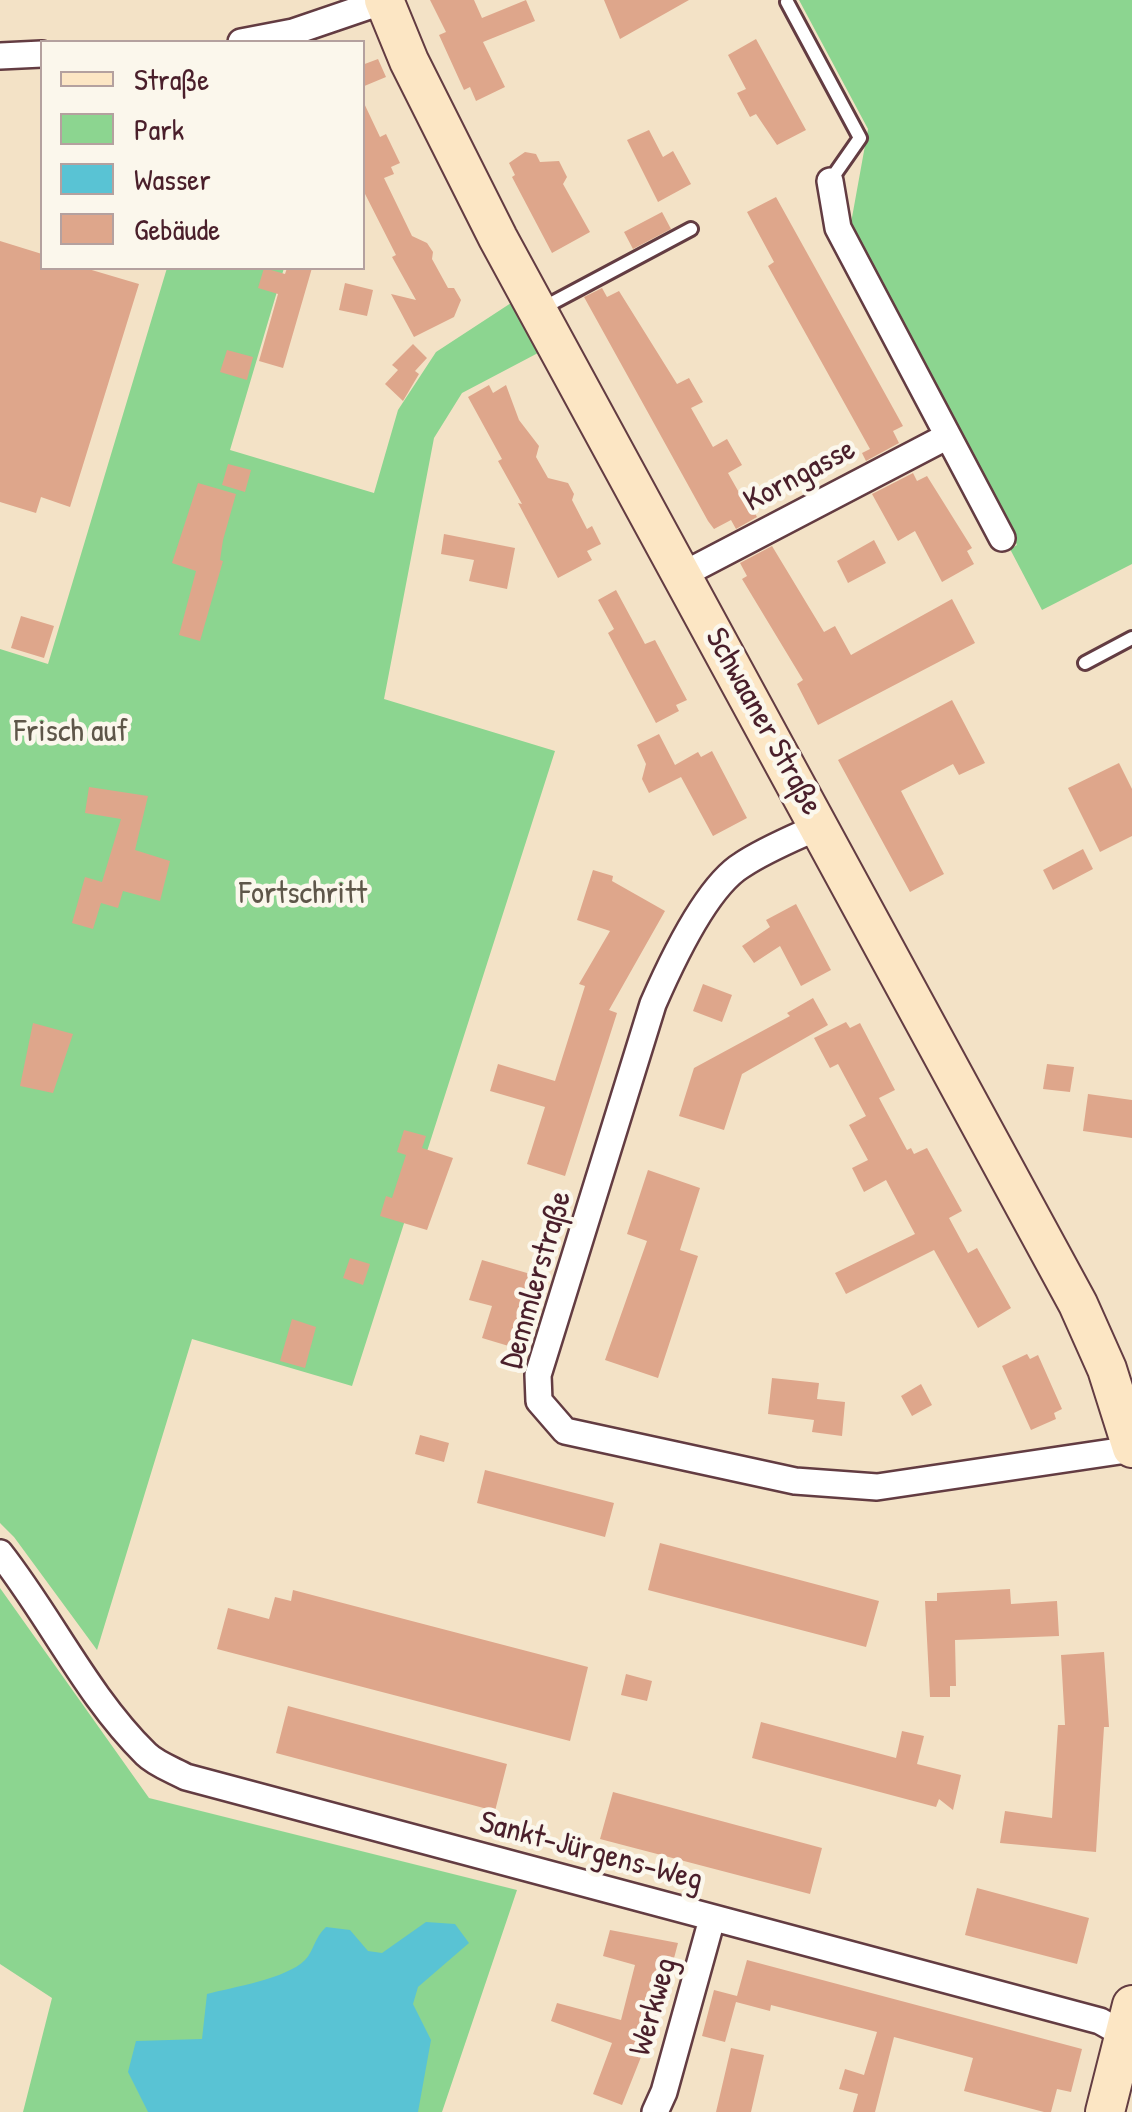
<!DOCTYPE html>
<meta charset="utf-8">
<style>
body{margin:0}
#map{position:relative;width:1132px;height:2112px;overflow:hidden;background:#f3e2c6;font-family:"Patrick Hand",sans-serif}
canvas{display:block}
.legend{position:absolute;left:40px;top:40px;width:325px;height:230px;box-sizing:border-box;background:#fbf7ec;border:2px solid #b4a19f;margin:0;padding:12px 18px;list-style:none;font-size:30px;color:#4a1f2b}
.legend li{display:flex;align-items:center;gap:20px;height:50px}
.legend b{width:50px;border:2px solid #b4a19f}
</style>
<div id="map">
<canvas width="1132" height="2112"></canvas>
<ul class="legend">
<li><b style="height:12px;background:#fce6c4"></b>Straße</li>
<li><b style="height:28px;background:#8cd590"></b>Park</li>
<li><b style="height:28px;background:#59c3d4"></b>Wasser</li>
<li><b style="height:28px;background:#dea68b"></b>Gebäude</li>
</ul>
</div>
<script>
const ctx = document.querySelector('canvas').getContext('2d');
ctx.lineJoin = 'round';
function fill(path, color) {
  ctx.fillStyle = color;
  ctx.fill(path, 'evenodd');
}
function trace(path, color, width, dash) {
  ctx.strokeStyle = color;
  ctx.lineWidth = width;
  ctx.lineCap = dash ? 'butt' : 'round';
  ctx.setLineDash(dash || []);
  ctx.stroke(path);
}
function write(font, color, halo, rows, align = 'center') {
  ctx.font = font + ' "Patrick Hand",sans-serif';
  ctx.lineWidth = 9;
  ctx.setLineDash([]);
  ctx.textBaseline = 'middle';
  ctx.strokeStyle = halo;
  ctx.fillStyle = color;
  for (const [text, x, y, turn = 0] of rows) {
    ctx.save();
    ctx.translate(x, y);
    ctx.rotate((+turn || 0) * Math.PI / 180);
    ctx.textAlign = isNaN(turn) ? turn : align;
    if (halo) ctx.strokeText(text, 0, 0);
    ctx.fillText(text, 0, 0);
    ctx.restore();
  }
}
fill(new Path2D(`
 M799 0H1132V564L1042 610 1010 549 1017 545 851 223 868 129Z
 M167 268H284L230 450 374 493 398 410 436 352 511 303 538 353 462 393 434 438 384 699 555 751 352 1386 192 1339 97 1650 14 1537 0 1523V649L48 664Z
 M0 1588 149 1798 517 1890 442 2112H23L52 1998 0 1964Z`), '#8cd590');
fill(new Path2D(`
 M426 1922 455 1924 469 1943 418 1987 413 2004 431 2040 418 2112H148L128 2072 136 2041 202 2039 207 1994C233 1987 286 1979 305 1960 314 1951 314 1938 326 1927L350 1930 368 1951 382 1953Z`), '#59c3d4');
fill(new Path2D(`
 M430 0H474L482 18 526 0 535 21 483 42 505 87 476 101 470 87 464 90 439 35 446 32Z
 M604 0H689L620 39Z
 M756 39 806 130 777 145 756 114 750 117 737 93 746 89 728 55Z
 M378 59 386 77 362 87V65Z
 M362 99 380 137 386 134 400 163 391 167 394 174 384 178 412 236 427 243 433 252 432 259 448 288H454L461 300 454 317 414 337 391 294 416 300 392 257 396 255 362 188Z
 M649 130 663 157 673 151 691 184 658 202 627 140Z
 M525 152 536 154 540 162 559 161 567 177 563 184 590 232 552 253 512 177 515 175 509 163Z
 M776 197 903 426 893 431 899 443 866 461 862 453 870 449 768 266 774 262 747 212Z
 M662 212 671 229 633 249 624 232Z
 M0 241 42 254V268H85L139 284 70 507 41 497 36 513 0 502Z
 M264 268 285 274 287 268H312L283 368 259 361 278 294 258 288Z
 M345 283 373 290 367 316 339 310Z
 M602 288 607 297 619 291 677 384 689 378 703 402 691 408 713 447 727 439 742 465 728 473 750 512 753 510 757 517 736 529 731 520 714 529 708 521 584 297Z
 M413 344 427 358 415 371 419 374 403 401 385 384 398 370 392 365Z
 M227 350 253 357 247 380 220 372Z
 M489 385 493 393 506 385 519 420 539 446 536 457 548 478 568 483 574 494 572 500 587 529 592 526 601 544 587 551 592 560 558 578 518 503 522 504 498 461 502 459 468 397Z
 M228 464 251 470 245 492 222 485Z
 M913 473 917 481 927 476 972 548 967 551 974 564 942 582 915 531 898 541 872 494Z
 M198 483 236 494 223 540 220 560 223 561 200 641 179 635 196 571 172 563Z
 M444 534 515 548 507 589 469 581 474 560 441 554Z
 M874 540 886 563 848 583 837 561Z
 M772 546 824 632 835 626 851 655 952 599 975 643 818 725 797 684 803 680 742 579 747 576 740 563Z
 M616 590 645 644 655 640 687 700 676 705 679 711 656 723 608 633 614 629 598 600Z
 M21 616 54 626 44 658 11 648Z
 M952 700 985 763 959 775 953 764 901 791 944 874 910 892 838 760Z
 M659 734 675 765 698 752 701 757 712 751 747 818 713 836 681 777 649 793 642 779 646 764 637 745Z
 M1119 763 1132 789V836L1100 852 1068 788Z
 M89 787 148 796 135 850 170 861 160 901 123 891 118 908 101 903 93 929 72 923 85 877 102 882 121 819 85 813Z
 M1083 849 1093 869 1053 890 1043 870Z
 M593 870 613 876 612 881 665 911 609 1010 617 1013 565 1176 527 1164 545 1107 490 1091 498 1064 555 1081 585 986 579 984 610 931 577 920Z
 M796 904 831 970 801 986 780 946 754 963 742 946 770 927 766 920Z
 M703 984 732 995 722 1022 693 1011Z
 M813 998 828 1025 742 1074 724 1130 679 1116 694 1068 790 1016 787 1013Z
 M846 1022 850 1028 860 1023 895 1090 879 1098 907 1150 911 1148 914 1154 927 1148 962 1211 949 1218 968 1253 977 1248 1011 1308 978 1328 934 1250 846 1294 835 1273 915 1234 886 1180 864 1192 852 1168 868 1160 849 1125 866 1116 838 1064 830 1068 814 1038Z
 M33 1023 73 1034 53 1093 20 1086Z
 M1047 1064 1074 1067 1070 1092 1043 1089Z
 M1088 1094 1132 1100V1138L1083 1131Z
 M404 1130 426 1136 422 1148 453 1158 427 1230 380 1216 386 1196 392 1198 406 1155 397 1152Z
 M648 1170 700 1188 680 1250 698 1256 658 1378 605 1360 647 1241 627 1234Z
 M350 1258 370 1264 363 1285 343 1278Z
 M482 1260 534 1275 512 1347 482 1338 492 1306 469 1300Z
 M292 1319 316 1327 305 1368 280 1361Z
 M1027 1354 1030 1359 1038 1355 1062 1409 1054 1413 1056 1419 1031 1430 1002 1366Z
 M772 1378 819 1383 817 1399 845 1402 842 1436 812 1432 814 1420 768 1414Z
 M921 1384 932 1405 912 1416 901 1396Z
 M420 1435 449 1443 444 1462 415 1454Z
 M485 1470 614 1503 605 1537 477 1503Z
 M660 1543 879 1601 866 1647 648 1590Z
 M1010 1589 1011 1604 1057 1601 1059 1636 955 1640 956 1686H950V1697H930L925 1601H937V1593Z
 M293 1590 588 1667 570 1741 217 1649 228 1608 269 1619 275 1597 291 1601Z
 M1104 1652 1109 1727H1104L1096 1852 1000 1843 1005 1811 1052 1818 1058 1725H1065L1061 1655Z
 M626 1674 652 1681 647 1701 621 1695Z
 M288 1706 507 1764 495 1811 276 1753Z
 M761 1722 896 1758 902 1731 924 1736 917 1764 961 1775 953 1810 939 1799 936 1807 752 1758Z
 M613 1792 822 1848 810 1894 600 1839Z
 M977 1888 1089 1918 1077 1964 965 1935Z
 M610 1930 678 1943 662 2004 622 2105 593 2094 612 2043 551 2021 557 2003 621 2020 635 1965 603 1956Z
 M747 1960 1082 2049 1071 2092 1057 2089 1051 2112H1044L964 2091 973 2058 894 2037 875 2112H853L858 2094 839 2089 845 2069 864 2075 877 2032 771 2005 770 2011 736 2002 725 2042 702 2036 714 1990 737 1996Z
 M731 2048 764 2055 751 2112H716Z`), '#dea68b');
const service = new Path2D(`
 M787 2 860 138 830 181
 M539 310 691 229
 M1085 663 1132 638`);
const minor = new Path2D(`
 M241 42 293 32 384 1
 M0 56 42 54
 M830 181 838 228 1002 538
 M682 575 948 436
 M820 826C794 838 766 849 742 865 706 887 670 965 653 1004L538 1375 539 1401 565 1431 795 1481 877 1487 1132 1449
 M0 1553C51 1618 87 1696 146 1754 156 1764 173 1770 186 1777L1100 2021 1132 2039
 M655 2112 664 2092 712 1919`);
const secondary = new Path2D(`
 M384 0 409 61 498 238 1078 1304 1107 1369 1132 1448
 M1105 2112 1132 2005`);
trace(service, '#633c42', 18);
trace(minor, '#633c42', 30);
trace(secondary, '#633c42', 42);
trace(service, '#fff', 12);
trace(minor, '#fff', 25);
trace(secondary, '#fce6c4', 38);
write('32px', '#4a1f2b', '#fbf7ec', [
 ["Korngasse",800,476,-28],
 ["Schwaaner Straße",763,722,61],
 ["Demmlerstraße",537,1280,-74],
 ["Sankt-Jürgens-Weg",591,1852,15],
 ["Werkweg",654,2007,-74]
]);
write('32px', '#5e5649', '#fbf7ec', [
 ["Frisch auf",71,732],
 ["Fortschritt",303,894]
]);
</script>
